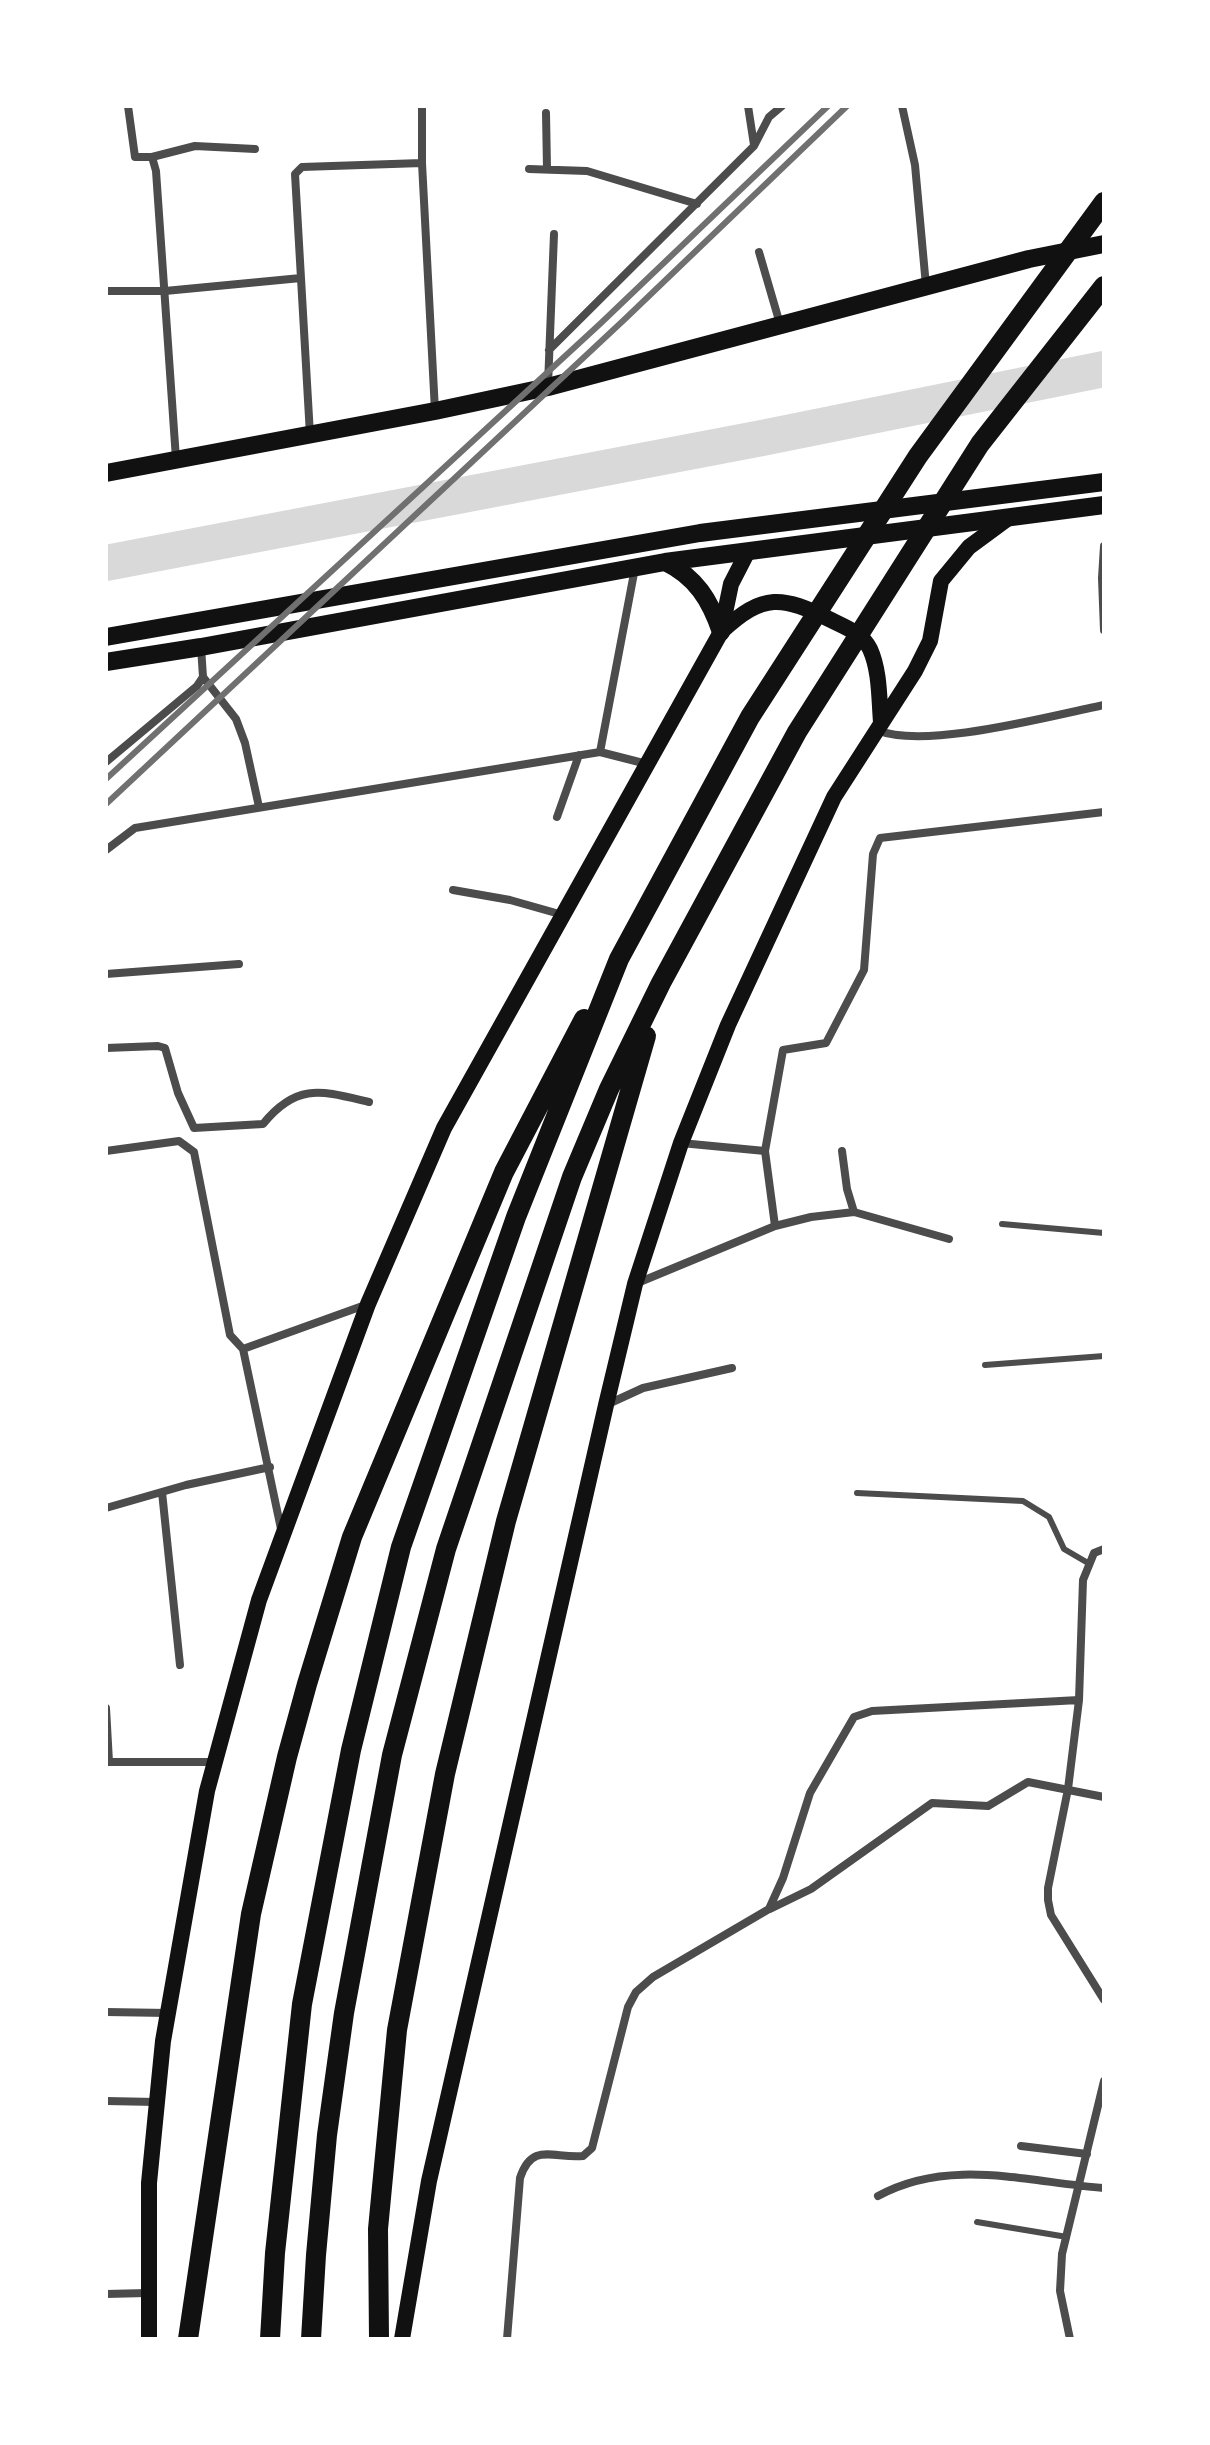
<!DOCTYPE html>
<style>
body{margin:0}
#map{position:relative;width:1210px;height:2445px;overflow:hidden;background:#fff;font-family:Helvetica,sans-serif}
canvas{display:block}
.frame{position:absolute;inset:0;border:108px solid #fff;pointer-events:none}
</style>
<div id="map">
<canvas width="1210" height="2445"></canvas>
<div class="frame"></div>
</div>
<script>
const ctx = document.querySelector('canvas').getContext('2d');
ctx.lineJoin = 'round';
function trace(path, color, width, dash) {
  ctx.strokeStyle = color;
  ctx.lineWidth = width;
  ctx.lineCap = dash ? 'butt' : 'round';
  ctx.setLineDash(dash || []);
  ctx.stroke(path);
}
trace(new Path2D(`
 M106 563 762 438 1104 369`), '#d9d9d9', 36);
trace(new Path2D(`
 M1002 1224 1104 1233
 M985 1365 1104 1356
 M857 1493 1023 1501 1049 1517 1064 1549 1088 1563
 M977 2222 1067 2237`), '#4c4c4c', 6);
trace(new Path2D(`
 M128 106 135 157H152L195 146 255 149
 M422 106V163L435 411
 M748 106 754 145
 M902 106 915 165 926 286
 M546 113 547 169
 M152 157 156 171 176 459
 M529 169 587 171 697 204
 M759 252 780 324
 M106 291H165L301 278
 M549 350 754 146 769 117 782 106
 M548 385 554 234
 M310 435 295 174 302 167 422 163
 M1104 546 1102 578 1104 630
 M203 677 236 719 245 743 259 807
 M877 730C925 750 1049 716 1104 705
 M600 752 635 568
 M106 762 197 686 203 677 201 647
 M557 817 579 755
 M106 850 135 828 600 752 647 764
 M453 890 510 900 563 915
 M106 974 239 964
 M106 1048 158 1046 165 1048 178 1093 194 1128 263 1124C297 1082 322 1091 369 1102
 M681 1143 765 1151 783 1050 826 1043 864 970 873 854 880 838 1104 812
 M106 1151 179 1141 194 1152 230 1335 243 1349 368 1304
 M842 1151 847 1189 854 1212
 M775 1226 811 1217 854 1212 949 1239
 M635 1284 775 1226 765 1151
 M243 1349 281 1529
 M606 1405 643 1388 732 1368
 M162 1492 180 1665
 M106 1508 186 1485 270 1467
 M1104 1549 1094 1553 1083 1580 1079 1700 1068 1789 1048 1888V1900L1051 1915 1104 2000
 M106 1708 109 1762
 M106 1762H214
 M770 1909 811 1889 932 1803 988 1806 1028 1782 1104 1797
 M106 2012 168 2013
 M106 2101 156 2102
 M1021 2146 1087 2154
 M878 2196C949 2157 1027 2182 1104 2188
 M106 2294 147 2293
 M507 2339 520 2178C532 2141 554 2159 583 2156L592 2148 628 2007 636 1992 653 1977 769 1909 783 1878 810 1793 854 1717 872 1711 1079 1700
 M1070 2339 1060 2291 1062 2254 1104 2081`), '#4c4c4c', 8);
trace(new Path2D(`
 M721 632C764 592 782 596 831 620 847 628 862 633 870 649 880 671 879 699 881 722
 M149 2339V2183L163 2041 207 1791 259 1600 368 1304 444 1128 721 632 731 584 748 551
 M402 2339 429 2181 606 1405 635 1284 681 1143 728 1025 834 797 915 671 930 641 941 581 969 547 1007 519`), '#111', 16);
trace(new Path2D(`
 M106 473 435 411 548 387 1029 259 1104 244`), '#111', 18);
trace(new Path2D(`
 M665 562C696 577 710 600 721 632
 M106 637 700 533 1104 482
 M106 662 201 647 665 562 1104 505`), '#111', 18);
trace(new Path2D(`
 M188 2339 251 1914 287 1757 307 1684 352 1537 504 1172 584 1019
 M270 2339 275 2253 302 2004 351 1750 401 1547 516 1217 619 959 750 717 918 456 1104 202
 M311 2339 316 2255 327 2135 344 2013 392 1755 446 1549 572 1177 609 1089 661 983 797 732 980 444 1104 286
 M379 2339 378 2229 397 2030 445 1774 506 1521 646 1036`), '#111', 20);
trace(new Path2D(`
 M106 779 601 323 828 106
 M106 804 626 318 847 106`), '#707070', 6);
</script>
